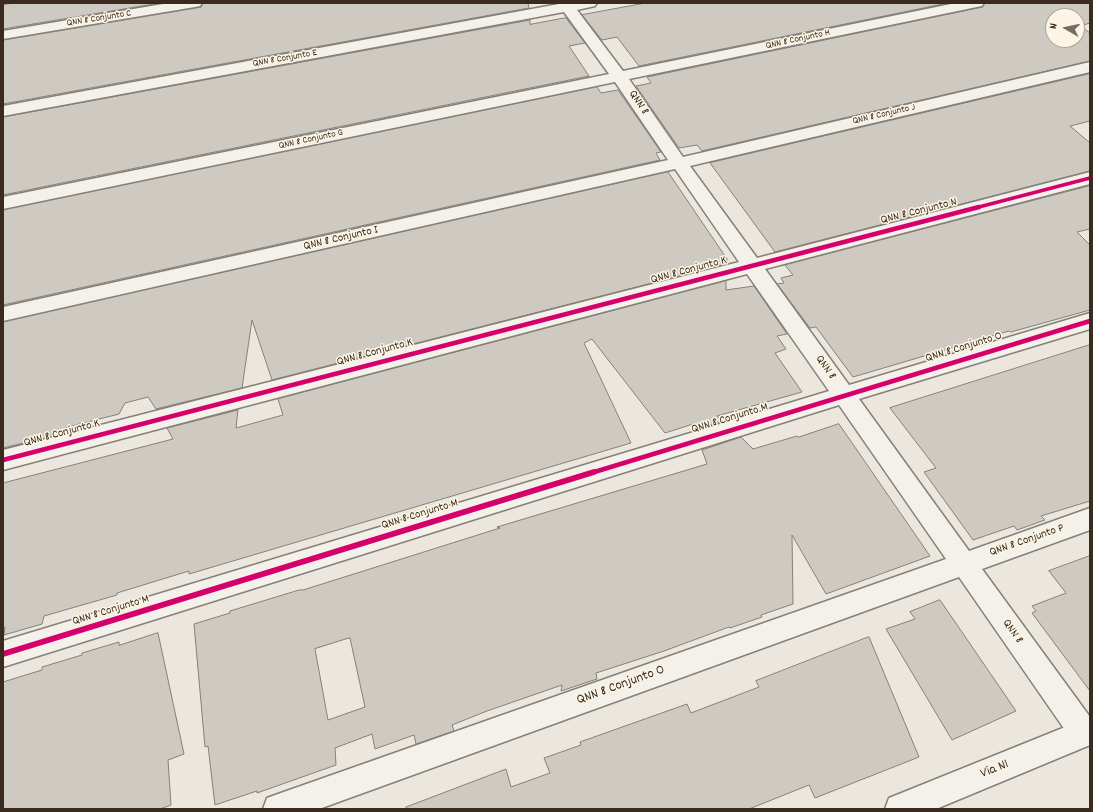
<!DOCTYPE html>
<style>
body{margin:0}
#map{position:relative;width:1093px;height:812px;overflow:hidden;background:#ebe7de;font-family:Dekko,sans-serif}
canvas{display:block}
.frame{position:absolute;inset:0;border:4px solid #3b2a1e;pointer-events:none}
.north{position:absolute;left:1045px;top:8px;width:40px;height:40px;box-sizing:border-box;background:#fcf5e5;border:1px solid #afa495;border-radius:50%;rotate:279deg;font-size:11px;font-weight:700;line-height:16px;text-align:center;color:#3b2a1e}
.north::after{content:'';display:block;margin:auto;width:14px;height:18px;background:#796c61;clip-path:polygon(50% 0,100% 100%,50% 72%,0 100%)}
</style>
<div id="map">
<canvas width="1093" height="812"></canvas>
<div class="frame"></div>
<div class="north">N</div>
</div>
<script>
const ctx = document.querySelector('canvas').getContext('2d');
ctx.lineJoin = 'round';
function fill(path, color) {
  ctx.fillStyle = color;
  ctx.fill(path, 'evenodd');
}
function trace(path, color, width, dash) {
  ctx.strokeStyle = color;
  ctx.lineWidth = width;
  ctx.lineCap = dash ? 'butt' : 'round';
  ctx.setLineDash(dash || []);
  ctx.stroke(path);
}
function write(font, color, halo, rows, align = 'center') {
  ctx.font = font + ' Dekko,sans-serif';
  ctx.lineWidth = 3;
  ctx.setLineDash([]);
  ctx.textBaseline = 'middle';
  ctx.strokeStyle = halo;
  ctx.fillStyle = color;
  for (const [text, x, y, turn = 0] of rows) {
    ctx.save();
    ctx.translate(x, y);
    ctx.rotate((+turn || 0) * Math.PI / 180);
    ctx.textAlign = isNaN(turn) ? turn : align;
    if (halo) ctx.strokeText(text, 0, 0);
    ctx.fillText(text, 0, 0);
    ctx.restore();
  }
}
const building = new Path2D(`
 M14 3H160L3 29V5Z
 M203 3H528L529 8 3 104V40L201 7Z
 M646 3H948L639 66 617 37 602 40 582 15Z
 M985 3H1090V23L1080 26 1090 33V61L702 151 697 145 679 148 636 86 651 83 647 77 982 7ZM1053 16H1077V40H1053Z
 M566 18 585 43 569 46 589 76 3 195V117L530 20V24Z
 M1090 74V121L1070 126 1090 143V171L775 252 710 163Z
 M597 87 601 93 618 90 661 152 656 153 660 160 3 305V210Z
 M668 172 727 259V264L272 380 252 320 242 388 156 409 148 397 125 403 119 414 68 427 44 438 3 448V322Z
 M1090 186V229L1077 232 1090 245V310L1011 332 1009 331 853 377 816 327 810 328 777 284 784 283 781 278 793 275 785 265Z
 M726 281V290L754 286 787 334 777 336 786 349 775 353 802 392 717 416 723 421 695 430 693 424 665 433 592 339 584 343 631 443 189 574V571L117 593V595L44 616 42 624 4 635 5 627 3 628V483L173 439 167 428 238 410 236 428 283 415 278 399Z
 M1090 345V501L1041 516 1045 520 1017 530 1014 526 973 540 924 472 936 468 890 408Z
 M839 424 930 556 826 594 792 535 793 604 761 615 762 617 730 628 729 627 664 651 596 673 597 679 561 691 562 685 487 711 452 725 454 731 416 744 414 735 375 749 372 734 335 748 336 765 257 793V791L215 805 208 746 205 747 194 624 230 613V611L299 590H303L500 528 497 527 707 464 702 450 741 437 753 449 797 436 798 437ZM350 638 365 707 328 720 315 649Z
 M1090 556V691L1032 613 1036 611 1032 606 1066 593 1049 571Z
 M940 600 1016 711 952 740 886 629 915 619 910 612Z
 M158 633 184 754 168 760 171 805 160 809H3V682L42 670V667L82 655V653L119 642V645Z
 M869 637 919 757 815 798 809 785 749 809H406V807L506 769 511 787 550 773 544 758 581 745 580 742 687 704 691 713 759 687 756 681Z`);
fill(building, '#cecac2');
trace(building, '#858079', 1);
const minor = new Path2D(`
 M169 3H202L200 6 195 7 3 39V31Z
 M558 3H597L595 6 577 10 623 71 956 3H984L982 6 977 7 629 79 683 157 1090 62V72L690 166 757 258 1090 172V184L765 269 849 385 1090 313V329L859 399 969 551 1090 508V530L982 569 1090 717V745L1084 747 1074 743 959 577 319 809H263L267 798 278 794 946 559 839 405 3 667V641L829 391 747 274 3 470V450L739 262 675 169 3 321V307L668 160 615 82 3 209V197L609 74 564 12 3 116V106L559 4Z`);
const major = new Path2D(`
 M1090 717V745L936 809H885L889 798Z`);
trace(minor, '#858079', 3);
trace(major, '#858079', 3);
fill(minor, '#f4f0ea');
fill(major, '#f4f0ea');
trace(new Path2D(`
 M975 208 1090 178`), '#d6006c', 3.5);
trace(new Path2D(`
 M3 460 979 207
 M591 473 1090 321`), '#d6006c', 4.5);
trace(new Path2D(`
 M3 654 594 472`), '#d6006c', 6);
write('10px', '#3b2a1e', '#fcf5e5', [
 ["QNN 8 Conjunto C",99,19,-9],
 ["QNN 8 Conjunto H",798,40,-12],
 ["QNN 8 Conjunto E",285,59,-10],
 ["QNN 8 Conjunto J",884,115,-13],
 ["QNN 8 Conjunto G",311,140,-12]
]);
write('12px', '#3b2a1e', '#fcf5e5', [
 ["QNN 8",638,103,56],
 ["QNN 8 Conjunto N",919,212,-14],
 ["QNN 8 Conjunto I",341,239,-13],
 ["QNN 8 Conjunto K",689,271,-15],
 ["QNN 8 Conjunto O",964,348,-17],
 ["QNN 8 Conjunto K",375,353,-15],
 ["QNN 8",825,368,55],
 ["QNN 8 Conjunto M",730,419,-17],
 ["QNN 8 Conjunto K",62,434,-15],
 ["QNN 8 Conjunto M",420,515,-17],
 ["QNN 8 Conjunto P",1027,541,-19],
 ["QNN 8 Conjunto M",111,611,-17],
 ["QNN 8",1012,632,55]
]);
write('14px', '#3b2a1e', '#fcf5e5', [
 ["QNN 8 Conjunto O",621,686,-20],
 ["Via N1",995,770,-22]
]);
</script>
